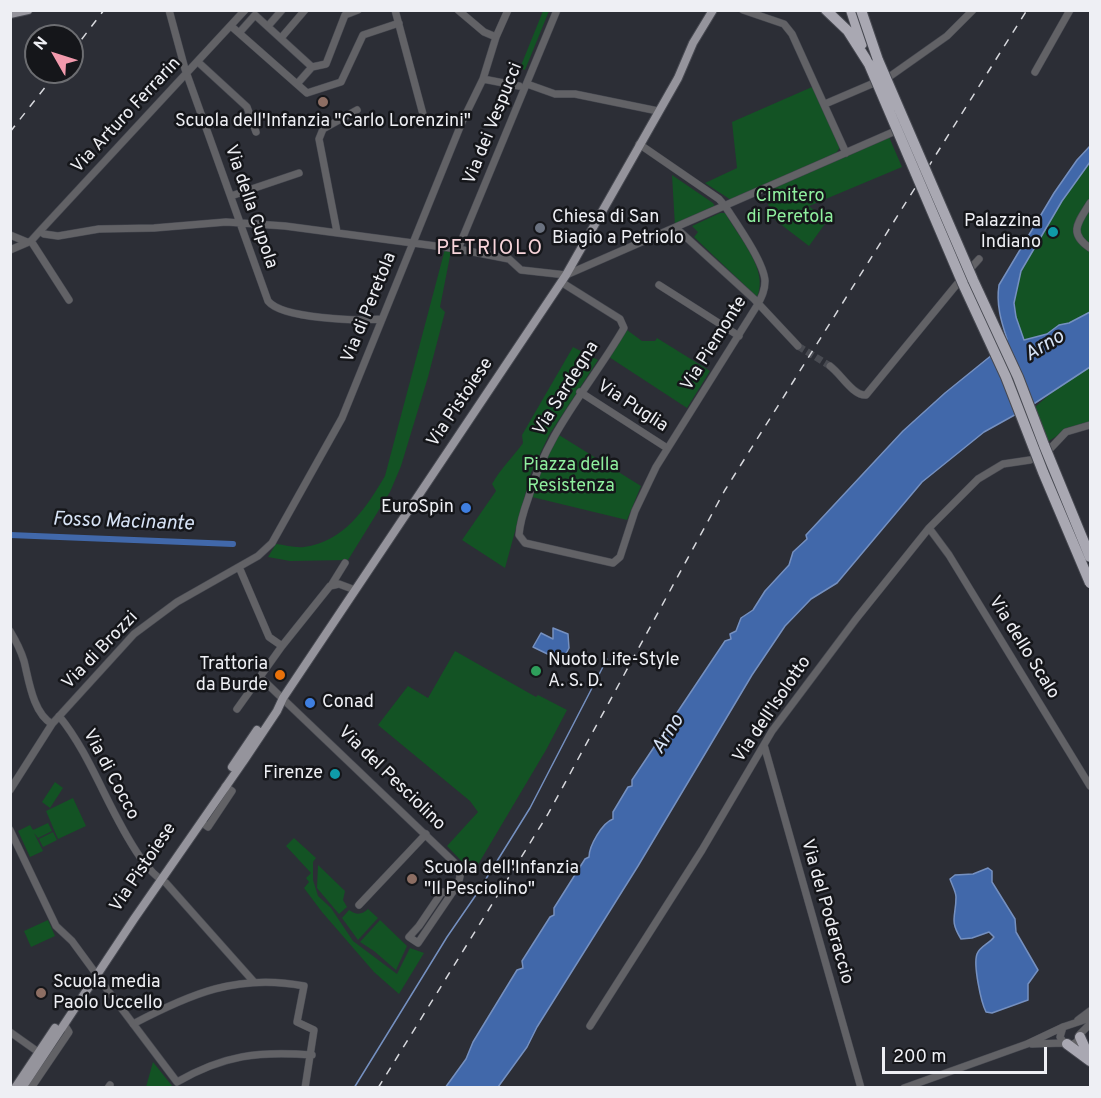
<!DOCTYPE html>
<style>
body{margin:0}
#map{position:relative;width:1101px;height:1098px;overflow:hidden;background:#2c2e36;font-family:Overpass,sans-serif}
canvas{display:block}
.frame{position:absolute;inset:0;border:12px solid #eeeff4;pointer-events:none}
.north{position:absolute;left:24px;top:24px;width:60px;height:60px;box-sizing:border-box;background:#15161a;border:2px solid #6c6d71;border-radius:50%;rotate:309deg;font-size:16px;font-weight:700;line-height:24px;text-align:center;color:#eeeff4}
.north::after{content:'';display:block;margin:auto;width:21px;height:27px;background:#f29aad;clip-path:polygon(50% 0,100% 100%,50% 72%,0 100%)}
.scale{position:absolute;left:882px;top:1047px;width:165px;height:27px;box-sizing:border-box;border:3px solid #eeeff4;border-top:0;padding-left:8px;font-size:18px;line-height:21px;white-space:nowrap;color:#eeeff4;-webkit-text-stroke:4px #15161a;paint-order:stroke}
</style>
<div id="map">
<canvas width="1101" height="1098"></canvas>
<div class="frame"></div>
<div class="north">N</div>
<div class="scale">200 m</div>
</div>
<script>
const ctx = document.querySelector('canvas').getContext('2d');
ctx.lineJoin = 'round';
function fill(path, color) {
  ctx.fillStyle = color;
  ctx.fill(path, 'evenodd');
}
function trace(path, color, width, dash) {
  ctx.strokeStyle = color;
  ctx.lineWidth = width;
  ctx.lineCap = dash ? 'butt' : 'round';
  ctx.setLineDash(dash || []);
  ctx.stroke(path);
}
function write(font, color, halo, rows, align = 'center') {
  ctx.font = font + ' Overpass,sans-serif';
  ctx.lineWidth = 5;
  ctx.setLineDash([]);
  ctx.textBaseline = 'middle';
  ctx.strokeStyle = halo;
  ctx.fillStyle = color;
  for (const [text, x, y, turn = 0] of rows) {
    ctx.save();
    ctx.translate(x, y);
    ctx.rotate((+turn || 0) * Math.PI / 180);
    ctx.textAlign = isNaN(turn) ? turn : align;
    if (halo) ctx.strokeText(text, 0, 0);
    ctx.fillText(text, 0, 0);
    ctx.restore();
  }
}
fill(new Path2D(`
 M543 11H549L525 70 520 68Z
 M812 87 838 140 840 147 835 155 731 200 705 183 737 168 732 122Z
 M889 137 902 167 809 206 827 221 809 246 775 220 766 199 775 196 771 188Z
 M1090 163V312L1069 323 1059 325 1047 334 1024 340 1016 317 1014 303 1021 271 1062 201Z
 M672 175 713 203 715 207 675 226Z
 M720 213H725L727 216C740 239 769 270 757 297L694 237 698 232 692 226Z
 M445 249 451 251 440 307 445 312 428 377 401 466 390 492 348 560 290 561 268 557 276 544C285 545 295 548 304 547 344 542 366 508 385 476Z
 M627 330 642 341H655L657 338 710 371 687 408 609 357Z
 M573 347 598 360 549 435 531 473 505 568 462 540 496 491 492 484C501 468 513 457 523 443L522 435Z
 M1090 367V422L1065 431 1047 442 1035 407 1056 389Z
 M559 435 641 486 627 520 532 497 545 462Z
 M455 651 536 697 538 695 567 710 546 750 473 873 447 846 478 812 470 801 378 725 408 686 428 698Z
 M55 782 63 788 50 808 42 802Z
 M73 798 86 826 58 839 46 811Z
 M48 823 52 831 38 838 34 833 43 851 30 857 18 831 30 825 33 830Z
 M53 832 57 840 43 847 39 839Z
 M294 838 316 858 313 862V880L318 896 331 908 353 941 397 974 410 948 424 953 399 994 374 972 322 912 304 888 309 882 306 878 311 873 286 846Z
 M318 865 345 891 343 900 347 907 339 914 317 888Z
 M368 909 378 918 358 940 342 918 349 910C356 915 362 915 368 909Z
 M48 920 55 936 31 947 24 931Z
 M380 920 407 946 396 970 374 951 360 942Z
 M153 1062 173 1087H146Z`), '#135324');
const water = new Path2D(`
 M1090 146V162L1062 201 1021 271 1014 303 1016 317 1024 340 1047 334 1059 325 1069 323 1090 312V367L1029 407 984 432 922 482 837 583 811 599 785 626 752 675 638 866 537 1027 527 1047 498 1087 445 1088 466 1059 473 1042 517 970 523 968 522 961 550 917 554 915V908L585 859 589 857C589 846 602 823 613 819V812L628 787 632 786V780L725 641 731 639 730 634 736 631 741 618 753 610 765 591 789 565 793 552 807 539 806 535 903 431 945 393 1003 346 1007 339C1001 321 996 304 999 285L1054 193 1077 160Z
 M553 628 568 634 569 648 562 661 533 647 541 633 553 639Z
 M988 868 992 871V882L1015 919 1016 932 1038 970 1028 984V1000L992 1013 986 1012C981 1002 973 965 977 954 980 946 989 944 994 937L989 932 972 938 961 939C949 920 956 917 956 897 956 892 952 885 950 879L955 875 973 874Z`);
fill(water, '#4168aa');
trace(water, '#7590c0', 1.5);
trace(new Path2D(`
 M484 882 530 808 607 659
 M354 1088 447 937 478 892`), '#7590c0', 1.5);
trace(new Path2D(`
 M10 535 233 544`), '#4168aa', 6);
trace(new Path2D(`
 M798 346 830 366`), '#494b52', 7, [7, 3.5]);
const minor = new Path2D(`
 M169 10 185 69 268 301C282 319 359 321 382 319
 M395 10 424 118
 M458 10 484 32 496 37
 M743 10 784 24 792 34 846 153
 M231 26 307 93 341 82 363 35 399 23
 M268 26 282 10
 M239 33 255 15 312 67
 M281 38 305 10
 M198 62 247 107 256 132
 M1035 72 1070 10
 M889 77 947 36 973 10
 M483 79 519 86
 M297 84 312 67 326 64 345 15 358 10
 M527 84 555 94H575L658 111
 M825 104 874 83
 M231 196 299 173
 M1090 203C1079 221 1067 233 1090 248
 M676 228 754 299 798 346
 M40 231 44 234 58 236 99 229 154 228 226 222 285 226 458 249 509 259 521 270 566 275 900 129
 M337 232 319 139 323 129 357 110
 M10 235 27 242
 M31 241 69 300
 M458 249 557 10
 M10 250 31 241 40 231 245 10
 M561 282 620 319 624 328C589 388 548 429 528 499 524 510 520 522 519 535L525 543 613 563 620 557 635 511 656 467 758 304C762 296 765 290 765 281 764 262 736 223 725 206L719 199 639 144
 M659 285 739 336
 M830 366C841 374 853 396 866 395L962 278 979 259
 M580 392 667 448
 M1048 451 1066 432 1090 425
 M929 528 949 555 1090 786
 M239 567 269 637 282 646
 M332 584 345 563
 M10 631C16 641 21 651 24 661 29 681 33 713 52 724
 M261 678 459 867C462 876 459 882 454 890L418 943 409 937 419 926 442 892 449 893 454 890
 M237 709 282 646 330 586 339 584 355 590
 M59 716C92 756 109 813 140 857 148 867 154 876 166 883L254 982
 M764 745 861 1088
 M10 790 52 724 134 634 177 602 258 556 272 543 342 418 462 122 483 79 496 37 508 10
 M201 822 208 827 232 791 225 786
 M10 830 56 926 72 941 94 971
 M359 905 426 834
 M97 976 177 1082C224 1055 258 1051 312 1055
 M1078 1020 1090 1011
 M133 1024C190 994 238 973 304 986L297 1022 314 1030 305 1088
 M590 1026 702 850 772 731 856 619 929 528 978 479 1003 464 1030 460
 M1063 1027 1060 1037 1064 1043 1071 1045 1077 1042 1080 1034 1090 1024
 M10 1032 41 1054
 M1032 1044 1064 1043
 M31 1088 69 1032 64 1024
 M108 1088 110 1085
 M904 1088 1027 1044 1063 1027 1090 1018`);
const major = new Path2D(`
 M10 14 28 10
 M232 767 257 730
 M15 1088 55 1028
 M22 1088 134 919 245 759 277 711 283 698 566 275 678 78 693 43 713 10`);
const highway = new Path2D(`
 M826 10 848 31 869 64
 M851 10 862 44
 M1080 1037 1090 1059
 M1067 1044 1090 1061`);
trace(minor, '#474951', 8);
trace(major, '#474951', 10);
trace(highway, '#474951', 12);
trace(minor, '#626266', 7);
trace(major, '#95949c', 8);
trace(highway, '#a9a8b2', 10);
trace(new Path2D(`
 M72 52 104 10
 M10 132 57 72
 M378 1088 548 814 725 490 1027 10`), '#d7d8dd', 1.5, [8, 8]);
const highwayBridge = new Path2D(`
 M861 10 878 60 973 280 1018 377 1044 445 1090 557
 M869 64 963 284 1006 377 1043 472 1090 583`);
trace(highwayBridge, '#474951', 12, []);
trace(highwayBridge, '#a9a8b2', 10);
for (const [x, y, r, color] of [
 [323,102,6,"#8d6e63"],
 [540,228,6,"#6b7280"],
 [1053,232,6,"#0f9aa8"],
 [466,508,6,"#3f7fe0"],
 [536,671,6,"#2e9e5b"],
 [280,675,6,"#e8710a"],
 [310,703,6,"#3f7fe0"],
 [335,774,6,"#0f9aa8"],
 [412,879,6,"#8d6e63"],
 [41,993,6,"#8d6e63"]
]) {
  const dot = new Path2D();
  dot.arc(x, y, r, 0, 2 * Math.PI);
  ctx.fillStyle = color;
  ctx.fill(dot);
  trace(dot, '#15161a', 2);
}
write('18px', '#eeeff4', '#15161a', [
 ["Via Arturo Ferrarin",127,116,-47],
 ["Via dei Vespucci",494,124,-68],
 ["Via della Cupola",250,207,71],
 ["Via di Peretola",370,308,-68],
 ["Via Piemonte",715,344,-58],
 ["Via Sardegna",567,389,-58],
 ["Via Pistoiese",461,403,-56],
 ["Via Puglia",632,407,33],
 ["Via dello Scalo",1023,648,58],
 ["Via di Brozzi",101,651,-46],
 ["Via dell'Isolotto",773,710,-56],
 ["Via di Cocco",110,775,62],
 ["Via del Pesciolino",391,779,44],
 ["Via Pistoiese",144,868,-56],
 ["Via del Poderaccio",826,912,74]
]);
write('18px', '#eeeff4', '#15161a', [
 ["Scuola dell'Infanzia \"Carlo Lorenzini\"",323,122,"center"],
 ["Chiesa di San",552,218],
 ["Biagio a Petriolo",552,239],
 ["Palazzina",1041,222,"right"],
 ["Indiano",1041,243,"right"],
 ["EuroSpin",454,508,"right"],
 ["Nuoto Life-Style",548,661],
 ["A. S. D.",548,682],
 ["Trattoria",268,665,"right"],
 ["da Burde",268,686,"right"],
 ["Conad",322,703],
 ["Firenze",323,774,"right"],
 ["Scuola dell'Infanzia",424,869],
 ["\"Il Pesciolino\"",424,890],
 ["Scuola media",53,983],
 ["Paolo Uccello",53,1004]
], 'left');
write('18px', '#8fef9e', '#15161a', [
 ["Cimitero",790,197],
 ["di Peretola",790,218],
 ["Piazza della",571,466],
 ["Resistenza",571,487]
]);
ctx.letterSpacing = '1.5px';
write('20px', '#f8d5db', '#15161a', [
 ["PETRIOLO",490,250]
]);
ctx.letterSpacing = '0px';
write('italic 20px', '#d7e3f6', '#15161a', [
 ["Arno",1045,347,-31],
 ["Fosso Macinante",123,523,2],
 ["Arno",669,735,-58]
]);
</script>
